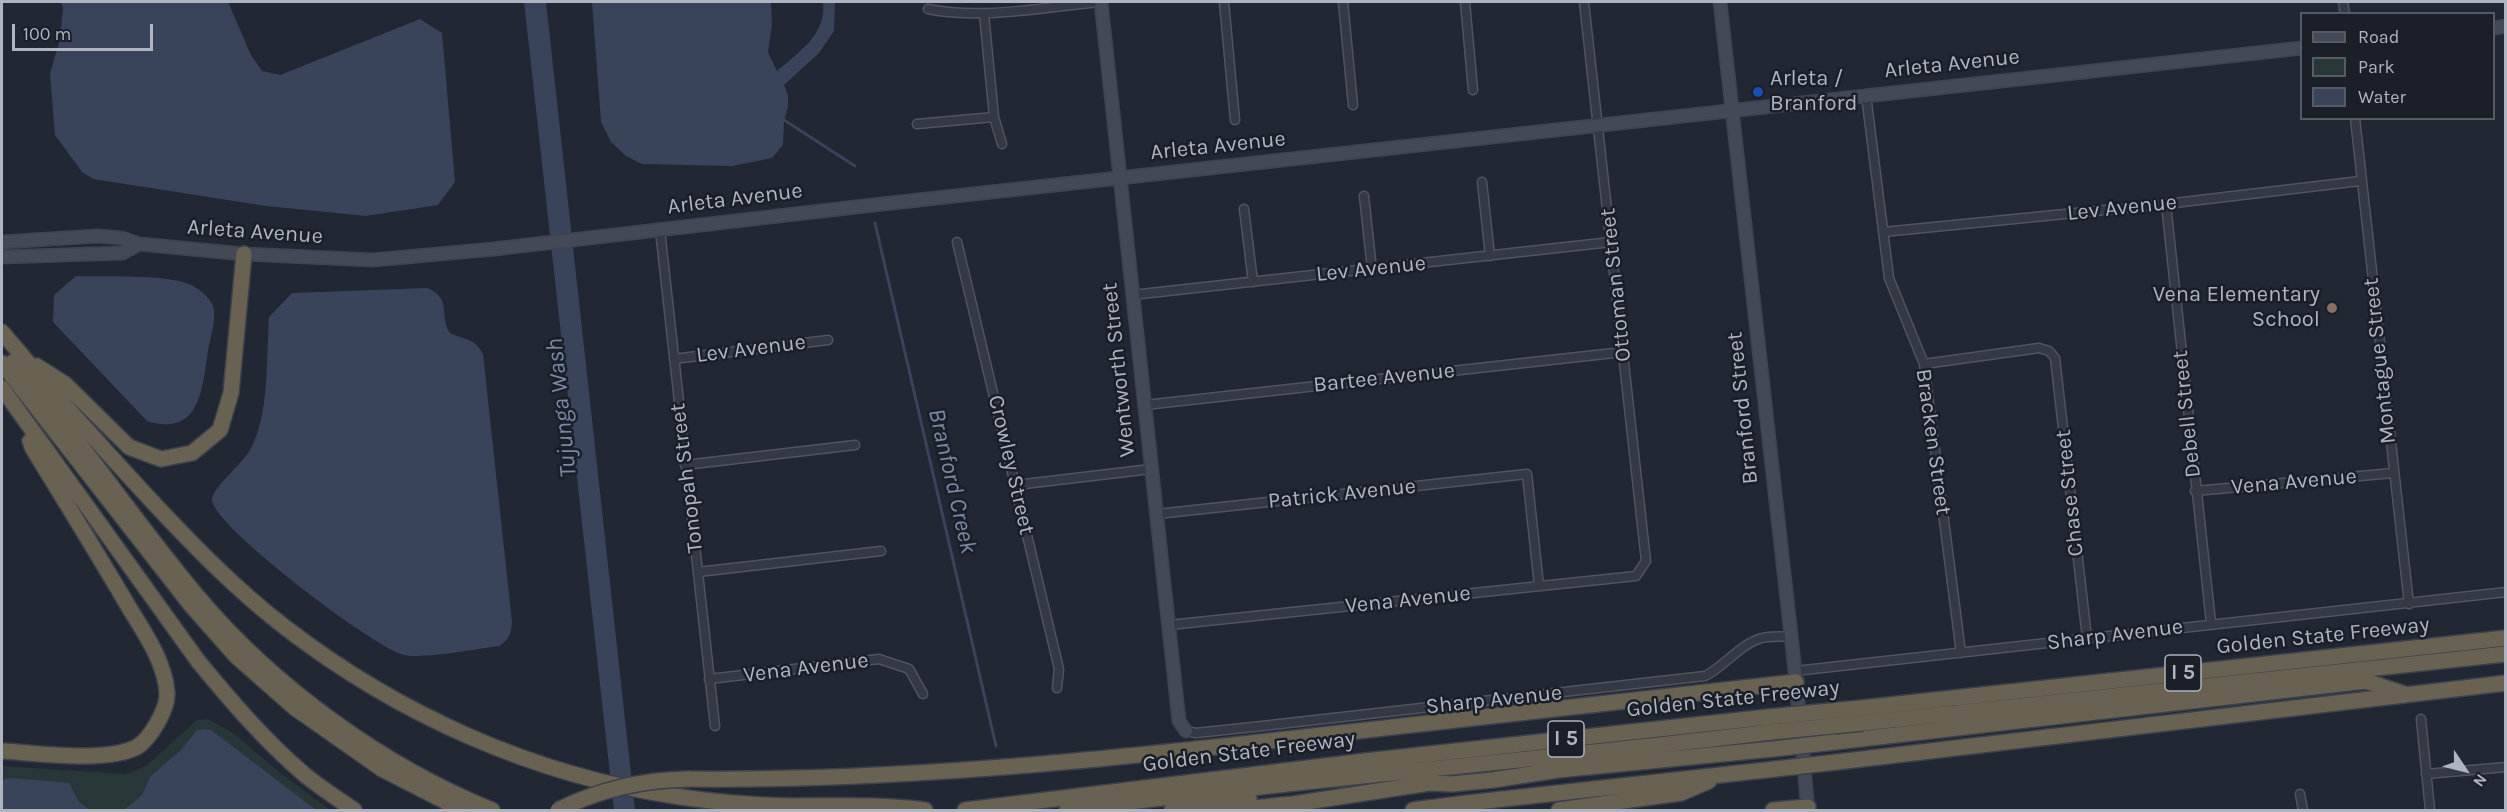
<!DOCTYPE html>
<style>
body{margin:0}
#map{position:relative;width:2507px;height:812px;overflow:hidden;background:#212733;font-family:Karla,sans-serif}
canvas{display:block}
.frame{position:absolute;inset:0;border:3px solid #afb4c1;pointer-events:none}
.legend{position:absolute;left:2300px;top:12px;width:195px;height:108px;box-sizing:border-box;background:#1a1f28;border:2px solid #565b65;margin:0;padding:8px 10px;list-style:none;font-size:18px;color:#afb4c1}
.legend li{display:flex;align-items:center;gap:12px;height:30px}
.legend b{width:30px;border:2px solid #565b65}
.north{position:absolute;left:2435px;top:740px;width:60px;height:60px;-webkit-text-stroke:4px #1a1f28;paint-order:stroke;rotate:125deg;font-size:16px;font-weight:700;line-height:24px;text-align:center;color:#afb4c1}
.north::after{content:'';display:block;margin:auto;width:21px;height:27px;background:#afb4c1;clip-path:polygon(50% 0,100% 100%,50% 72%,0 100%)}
.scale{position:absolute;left:12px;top:24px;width:141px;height:27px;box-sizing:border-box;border:3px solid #afb4c1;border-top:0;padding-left:8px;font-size:18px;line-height:21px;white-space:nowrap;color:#afb4c1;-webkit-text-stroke:4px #1a1f28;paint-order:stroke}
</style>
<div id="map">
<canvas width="2507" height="812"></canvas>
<div class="frame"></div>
<ul class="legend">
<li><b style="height:8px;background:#434956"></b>Road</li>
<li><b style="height:16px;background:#273738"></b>Park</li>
<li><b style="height:16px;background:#39445b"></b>Water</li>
</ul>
<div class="north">N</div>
<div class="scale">100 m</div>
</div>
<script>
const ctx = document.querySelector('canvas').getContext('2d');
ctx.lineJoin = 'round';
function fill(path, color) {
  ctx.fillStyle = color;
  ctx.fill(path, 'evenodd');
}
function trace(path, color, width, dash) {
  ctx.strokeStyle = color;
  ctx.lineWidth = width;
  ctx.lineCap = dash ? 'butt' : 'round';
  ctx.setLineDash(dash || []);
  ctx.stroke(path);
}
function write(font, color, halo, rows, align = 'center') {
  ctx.font = font + ' Karla,sans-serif';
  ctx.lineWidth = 5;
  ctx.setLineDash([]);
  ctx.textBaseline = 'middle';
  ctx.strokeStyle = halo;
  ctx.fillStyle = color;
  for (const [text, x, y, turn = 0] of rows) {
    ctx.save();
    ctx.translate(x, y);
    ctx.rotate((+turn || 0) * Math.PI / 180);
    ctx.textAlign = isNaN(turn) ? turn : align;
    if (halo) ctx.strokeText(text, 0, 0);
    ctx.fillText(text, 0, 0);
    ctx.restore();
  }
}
fill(new Path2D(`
 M208 719 233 733 279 772 330 810H2V766L126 774 146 766 197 720Z`), '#273738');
fill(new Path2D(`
 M61 2H228L251 55 262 71 280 75 420 19 442 33 455 182 438 205 366 216 266 206 93 179 82 172 55 135 50 74 60 39 63 8Z
 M524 2H546L635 810H614Z
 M592 2H771L772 25 768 52 777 71C799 52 827 34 823 2H835L834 31 819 53 784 85 788 95V107L784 121 783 145 772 158 732 166 642 164 626 156 611 142 601 122Z
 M76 276C105 277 164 274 189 284 198 288 209 296 213 306 217 318 210 338 208 351 202 390 200 437 147 421L53 322 54 295Z
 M427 288C453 299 438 314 450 333 465 340 475 338 483 354L512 622C511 634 509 640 499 646 476 649 424 659 404 655 374 648 213 526 212 500 211 489 243 463 250 450 270 414 266 358 269 317L292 293Z
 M204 729 211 730 316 810H124L142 795 150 777 182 749 197 730Z
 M11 778 69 783 79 802 90 810H2V783L4 779Z`), '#39445b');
trace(new Path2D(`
 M781 118 855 166
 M875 223 996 746`), '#39445b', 3);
const street = new Path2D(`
 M1224 2 1235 120
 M1343 2 1353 105
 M1465 2 1473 90
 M2343 2 2345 14
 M928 9C984 20 1044 7 1100 2
 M984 14 994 117 1002 144
 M1866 95 1889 278 1924 364 1961 653
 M2355 118 2409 604
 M917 124 994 117
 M1482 182 1490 256
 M1364 196 1372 269
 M2166 204 2211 623
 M1244 209 1253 282
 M660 230 715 726
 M1883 232 2166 204 2360 181
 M957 242 1059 669 1057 688
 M1132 295 1611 242
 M674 359 828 340
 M1924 364 2039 348 2049 351 2055 358 2087 638
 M1145 405 1623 352
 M685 465 855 445
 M1016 485 1151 469
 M2195 491 2393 473
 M1157 514 1527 474 1539 586
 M698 572 881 551
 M1169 625 1636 576 1646 561 1584 2
 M1795 671 2506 592
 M709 679 879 659 909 669 923 694
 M2421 719 2430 810
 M1186 731 1196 733 1253 727 1705 676C1725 666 1740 644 1762 638 1771 636 1782 637 1791 636
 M2426 774 2506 767
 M2300 794 2303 810`);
const secondary = new Path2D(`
 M1101 2 1179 721 1186 731
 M1720 2 1795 671 1808 810
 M2494 28 2506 26
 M2 242 97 236 122 238 139 244 244 254 373 260 494 249 873 205 2302 48
 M2 257 123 253 139 244`);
const highway = new Path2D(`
 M2 332C49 388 97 442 147 496 190 542 235 589 286 628 398 714 533 775 674 796 712 802 750 805 788 806 835 806 879 804 925 810
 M13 362C79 437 134 521 198 597 274 687 383 766 492 810
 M2 363 190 604 236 656 295 708 382 769 462 810
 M37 366 65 384 129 447 161 459 192 453 220 430 231 393 244 254
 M2 388 198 661C231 701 265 741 305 775 321 788 338 799 354 810
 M1861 708 2506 638
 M1863 723 2506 654
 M1835 742 2366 681 2405 694
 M2 751C37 753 106 763 137 747 150 739 168 709 167 693 165 659 140 627 124 599 94 548 63 498 32 447L30 441
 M1837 762 2506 683
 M688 779C897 781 1105 760 1313 736 1474 718 1635 700 1796 682
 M965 810 1365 761 1768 717
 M1067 810C1301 779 1536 761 1771 732
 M1172 810 1249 798
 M1233 810 1293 804 1430 783 1452 784 1493 780 1558 770 1773 749
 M1413 810 1467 803 1775 769
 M1559 810 1681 793 1709 781
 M1773 810 1808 807`);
trace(street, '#4f545f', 11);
trace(secondary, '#3e434e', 15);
trace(highway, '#3c414b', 18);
trace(street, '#353944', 8);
trace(secondary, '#434956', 12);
trace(highway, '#696252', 15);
const highwayBridge = new Path2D(`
 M1768 717 1861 708
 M1771 732 1863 723
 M1773 749 1835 742
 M1775 769 1837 762
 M558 810C600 789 641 780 688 779`);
trace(highwayBridge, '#3c414b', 18, []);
trace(highwayBridge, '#696252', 15);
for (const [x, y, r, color] of [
 [1758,92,6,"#1a4fb4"],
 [2332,308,6,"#8d6e63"]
]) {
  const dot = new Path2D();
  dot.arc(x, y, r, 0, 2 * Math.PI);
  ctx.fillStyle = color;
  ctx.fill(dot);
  trace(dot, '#1a1f28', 2);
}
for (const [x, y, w] of [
 [2183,673,36],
 [1566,739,36]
]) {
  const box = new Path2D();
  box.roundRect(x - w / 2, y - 18, w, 36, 4.5);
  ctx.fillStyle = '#1a1f28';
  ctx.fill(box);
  trace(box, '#afb4c1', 1.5);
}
write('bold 21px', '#afb4c1', null, [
 ["I 5",2183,673],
 ["I 5",1566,739]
]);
write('22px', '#afb4c1', '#1a1f28', [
 ["Arleta Avenue",1952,64,-6],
 ["Arleta Avenue",1218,146,-6],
 ["Arleta Avenue",735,199,-7],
 ["Lev Avenue",2122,208,-6],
 ["Arleta Avenue",255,232,4],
 ["Lev Avenue",1371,269,-6],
 ["Ottoman Street",1616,285,-96],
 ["Lev Avenue",751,349,-7],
 ["Montague Street",2380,361,-96],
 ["Wentworth Street",1119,370,-96],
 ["Bartee Avenue",1384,378,-6],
 ["Branford Street",1743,408,-96],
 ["Debell Street",2187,414,-96],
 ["Bracken Street",1933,442,82],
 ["Crowley Street",1011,465,77],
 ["Tonopah Street",687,478,-97],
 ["Vena Avenue",2294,482,-5],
 ["Chase Street",2070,493,-96],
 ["Patrick Avenue",1342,494,-6],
 ["Vena Avenue",1408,600,-6],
 ["Sharp Avenue",2115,635,-7],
 ["Golden State Freeway",2323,636,-6],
 ["Vena Avenue",806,668,-7],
 ["Golden State Freeway",1733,699,-6],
 ["Sharp Avenue",1494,700,-6],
 ["Golden State Freeway",1249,752,-7]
]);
write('22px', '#afb4c1', '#1a1f28', [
 ["Arleta /",1770,79],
 ["Branford",1770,104],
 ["Vena Elementary",2320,295,"right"],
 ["School",2320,320,"right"]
], 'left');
write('italic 24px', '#7a89a6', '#1a1f28', [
 ["Tujunga Wash",562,408,-96],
 ["Branford Creek",952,481,77]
]);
</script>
